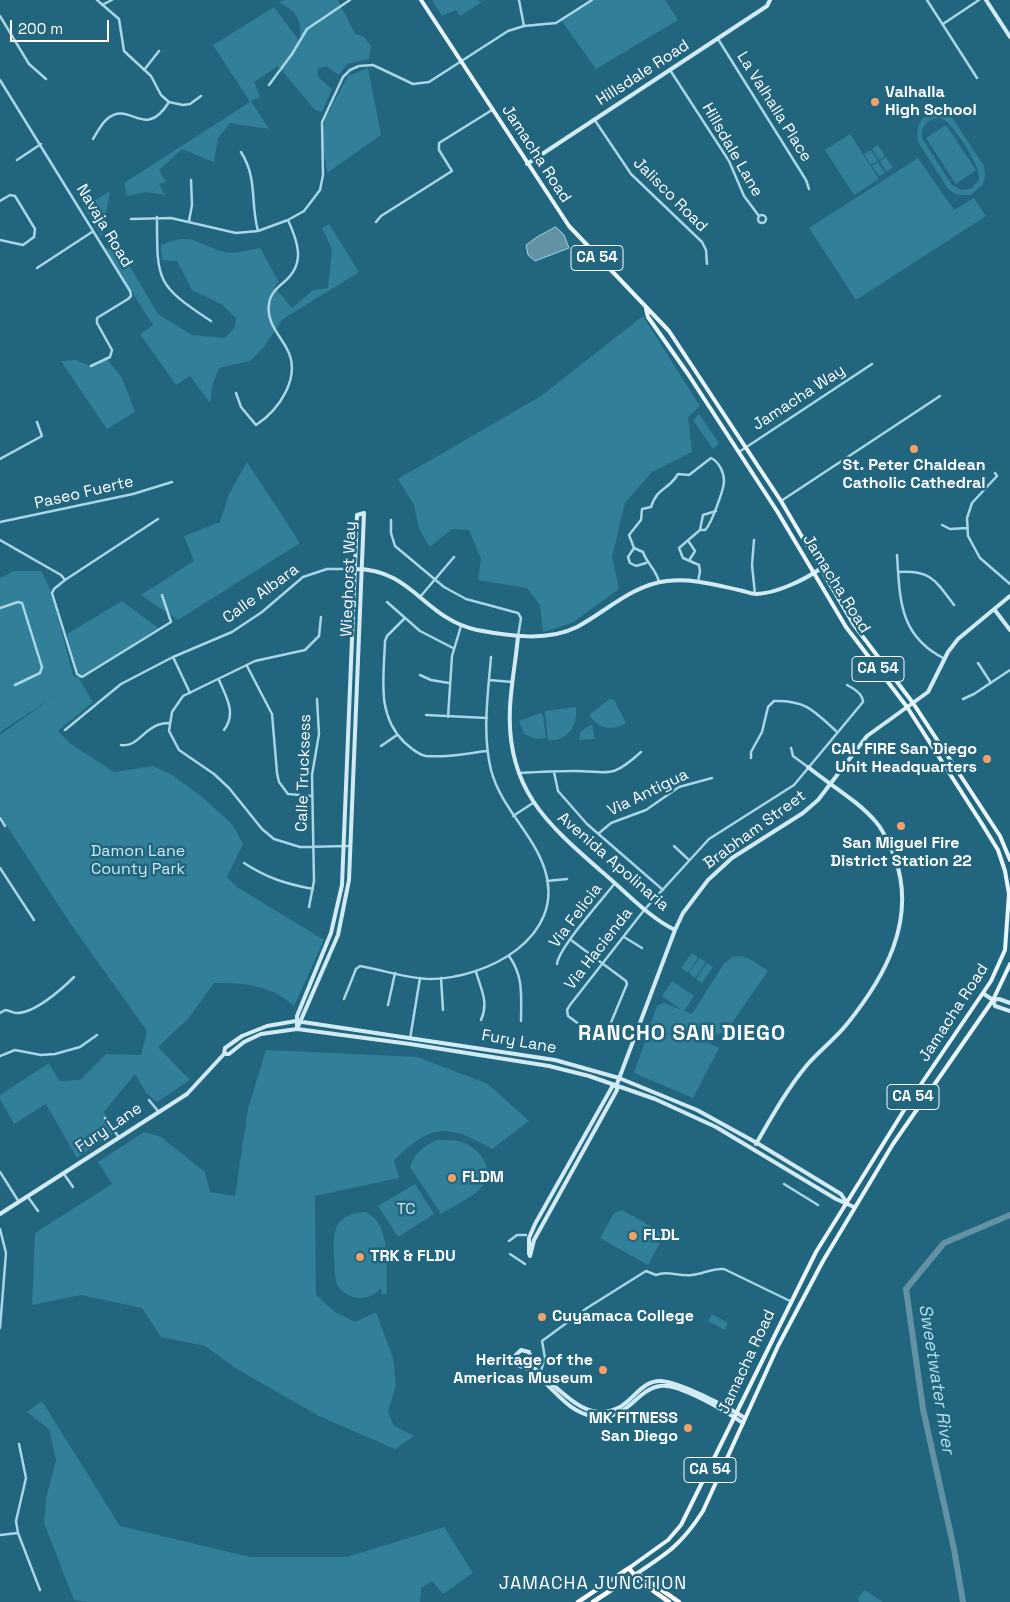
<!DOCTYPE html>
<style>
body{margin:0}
#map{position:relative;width:1010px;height:1602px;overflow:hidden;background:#22657e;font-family:"Space Grotesk",sans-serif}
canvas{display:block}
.scale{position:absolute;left:10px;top:20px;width:99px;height:22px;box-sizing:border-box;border:2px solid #fff;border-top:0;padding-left:6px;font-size:15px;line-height:18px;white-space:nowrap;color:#fff;-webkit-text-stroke:4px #22657e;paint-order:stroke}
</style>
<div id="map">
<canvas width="1010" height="1602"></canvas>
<div class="scale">200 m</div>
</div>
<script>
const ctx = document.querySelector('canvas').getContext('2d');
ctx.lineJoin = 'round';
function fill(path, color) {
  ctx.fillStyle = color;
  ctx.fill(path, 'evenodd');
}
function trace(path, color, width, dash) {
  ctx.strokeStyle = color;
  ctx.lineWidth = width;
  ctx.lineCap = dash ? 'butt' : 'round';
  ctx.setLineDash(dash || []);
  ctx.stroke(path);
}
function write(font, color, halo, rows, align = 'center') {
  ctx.font = font + ' "Space Grotesk",sans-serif';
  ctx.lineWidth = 5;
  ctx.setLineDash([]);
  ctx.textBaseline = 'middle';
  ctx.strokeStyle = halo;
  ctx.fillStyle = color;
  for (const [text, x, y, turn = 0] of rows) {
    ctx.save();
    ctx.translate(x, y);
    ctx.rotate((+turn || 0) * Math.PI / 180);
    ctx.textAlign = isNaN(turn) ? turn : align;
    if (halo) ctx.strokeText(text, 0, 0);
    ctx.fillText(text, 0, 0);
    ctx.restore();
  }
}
fill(new Path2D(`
 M284 0H338L355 34 363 36 371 46 369 59 347 64 339 75 326 66 317 69 319 78 332 89 322 112 315 110 278 66 254 82 260 97 251 101 269 129 230 123 218 138 214 162 182 149 159 170 166 182 159 184 165 195 146 192 127 196 124 183 250 102 213 45 274 7 301 43C300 21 301 13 279 3Z
 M432 0H476L482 2 460 16 456 10 442 16Z
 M591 0H665L678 20 596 69 561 20Z
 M368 68 381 135 327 173 322 139 325 119 348 76Z
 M947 110 984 166 985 176 983 185 970 195H957L948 189 917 140 918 126 923 118ZM941 118C953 123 982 167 979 180L971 189 961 190 952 185 923 140C919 127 927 118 941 118Z
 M946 125 976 170 956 184 926 138Z
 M850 134 879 179 854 195 825 150Z
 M878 145 885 156 879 160 872 149Z
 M871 150 878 161 871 165 864 154Z
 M886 157 893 168 886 172 880 161Z
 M918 158 954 210 974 198 986 216 856 300 809 228Z
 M878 162 885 173 879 176 872 166Z
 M110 191 102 237 84 207Z
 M329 224 359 272 283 319 263 348 250 361 219 368 213 383 210 403 190 376 176 385 140 334 153 325 103 247 122 253 158 314 192 335 225 338 235 327 236 318 223 305 192 290 177 261 162 260 161 245C194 231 196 245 225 252 234 255 250 249 260 248L279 282 274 287 292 308 313 290 328 288 332 249 322 228Z
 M643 316 700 406 688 417 692 452 652 472 625 503 612 557 619 589 572 623 543 632 540 605 527 588 478 580 481 559 469 530 452 529 430 547 419 529 414 505 398 479 541 396Z
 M107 359 122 378 135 412 107 429 61 361 75 360 91 366Z
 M699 414 719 443 713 449 693 420Z
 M247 462 300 543 178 620 141 595 194 561 184 536 220 522 229 494Z
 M14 571H41L51 591 73 675 78 679 67 634 122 601 158 628 79 679 93 702 58 731 71 744 114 772 153 766 172 775 201 796 232 824 243 844 227 877 237 887 324 940 294 1006C271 985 245 983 214 983L188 1019 158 1047 190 1080 157 1102 147 1094 135 1074 104 1112 115 1132 77 1158 46 1104 14 1124 0 1099V1095L49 1063 59 1081 80 1080 106 1054 141 1055 147 1031 72 926 0 815V735L56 695 0 732V578Z
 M610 699 614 700 626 723C611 732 599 729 589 715Z
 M576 707C578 725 568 742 548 740L545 711Z
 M541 713 543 716 546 738 536 739 524 734 519 721Z
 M592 724 595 739 579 740 580 732Z
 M692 953 698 957 688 973 681 968Z
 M741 956 750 959 768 971 727 1030 712 1037 699 1033 702 1040 719 1048 693 1098 634 1073 657 1006 663 1003 682 1010 662 996 672 981 694 996 684 1011 692 1014 723 965 732 957Z
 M699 958 706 962 695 978 689 973Z
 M707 963 713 967 702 983 696 979Z
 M266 1050 417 1057 488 1084 529 1121 492 1149C447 1123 432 1124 394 1160L399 1178 315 1196 316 1295 335 1312 355 1322 376 1312 393 1358 396 1385 388 1412 394 1426 414 1436 395 1449 319 1416 237 1369 205 1346 161 1337 142 1308 81 1295 32 1305 35 1233 112 1184 98 1162 144 1132 161 1137 205 1172 210 1192 235 1196 248 1109Z
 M437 1140C446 1140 456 1139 464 1143 482 1150 497 1173 480 1189 470 1199 453 1206 441 1214L410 1167C415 1152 423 1147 437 1140Z
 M415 1184 434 1214 398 1237 378 1206Z
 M622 1210 665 1234 648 1265 600 1238 614 1213Z
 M364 1212C392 1220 386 1270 387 1294L382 1295 381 1288C367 1303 349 1301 337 1285 334 1276 335 1267 334 1257 333 1232 333 1215 364 1212Z
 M712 1314 728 1323 725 1330 708 1321Z
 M42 1401 120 1526 250 1557H347L444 1527 473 1573 443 1594 432 1581 421 1588 420 1602H87L74 1600 44 1523 46 1499 56 1460 49 1429 27 1412Z
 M863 1591H866L883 1602H859L858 1598Z`), '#327f9a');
const water = new Path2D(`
 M556 227 564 235 569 248 535 261 528 255 526 245 537 237Z`);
fill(water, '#6292a4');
trace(water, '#9bd5e7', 1);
trace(new Path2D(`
 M963 1602 954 1549 923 1409 906 1289 944 1243 1010 1215`), '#6292a4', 6);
trace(new Path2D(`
 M97 0 119 19 124 51 151 76 161 95 169 102 183 105 190 104 201 96
 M519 0 524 26
 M927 0 977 78
 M102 5 112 0
 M0 16 29 64 46 79
 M943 24 979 0
 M718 39 806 180 809 189
 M144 70 159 51
 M670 70 729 161 744 196 759 216
 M0 80 130 291 131 296 128 299 97 318V323L112 350 110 357 91 366
 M269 85 292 54 307 29 350 0
 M594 119 631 174 702 242 706 250 707 264
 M93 139C97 133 101 124 107 119 130 99 144 142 169 102
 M241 152C258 179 250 202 258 231
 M17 160 41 144
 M0 201 10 195 15 196 35 229 34 237 23 245 0 240
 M758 219a4 4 0 1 1 8 0a4 4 0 1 1-8 0Z
 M157 217C157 281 156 285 211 321
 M131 219 171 218 236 233 258 231 288 220 304 211 320 190 323 175 322 122 343 77 350 70 359 66 373 65 413 84 429 82 508 31 524 26 556 23 592 0
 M189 221 192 205 191 180
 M376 222 381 216 452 171 439 150V143L492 110
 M37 268 92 232
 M236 393 241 407 256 425C279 410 302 377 287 349 279 334 266 322 269 304 270 294 277 288 284 282 306 264 298 242 288 220
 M739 452 872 364
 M0 459 42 436 37 422
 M995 473 997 476 972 503 967 518 968 536 980 558 1010 584
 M781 501 940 396
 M391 520V533L395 546 444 587 466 599 518 613 521 618 518 636
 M0 522 133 494 172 482
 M942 525 950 529 967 528
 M700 530 703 515 716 511
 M0 540 61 575 65 580 54 589 52 593 77 674 82 677 171 622 162 595
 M754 540 752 565 755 594
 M689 542 695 551 690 559
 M634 548 628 557 630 563 636 566 646 563
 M897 555C900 600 899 636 945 659
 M898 572C931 570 935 580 954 605
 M65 580 158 519
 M659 582C656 569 647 564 643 552L634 548 629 535 641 520 642 509 651 507C658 486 668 491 678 474L689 475 711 458C719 462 724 472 724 481 724 489 711 525 705 530H700L679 548 683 558 699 565 700 571 698 582
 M420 597 454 557
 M387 602 420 631 453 648
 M0 608 18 602 22 603 42 667 40 673 15 685
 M321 617 319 636 305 650 255 661 183 696 172 712 169 731 179 750 214 774 229 788 262 829 274 839 300 847 350 846
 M405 618 387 636 385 641C384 677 376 714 404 742 411 748 417 754 426 756 446 758 468 753 487 751
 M173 657 190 693
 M978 663 991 683
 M247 666 272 714 277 773 279 782 288 794 311 796
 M420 675 431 680 449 683
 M219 680C226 697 237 713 224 730
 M489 680 512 682
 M963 699 974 694 1010 670
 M426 715 487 718
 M448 717 452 656 461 626
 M65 730 121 684 173 657 232 632 262 612 303 577 327 569H355
 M121 745C140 748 144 723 169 723
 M381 746 397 735
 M791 748 793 756 808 767
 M751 758V752L762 732 768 707 774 701C806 700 814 711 836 731
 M554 772 558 791 587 824 663 890
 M519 773C537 772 556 771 574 771 610 771 610 780 641 752
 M513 816 533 803
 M0 818 5 826
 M598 834 611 823 646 810 679 787 712 778
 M674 846 689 860
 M244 863C267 878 286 884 313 889
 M0 868 34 920
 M547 881 567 879
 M309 907 314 881 312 775 319 734 317 699
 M624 937 642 948
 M571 940 626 981 627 984 605 1037 599 1039 568 1016 567 1010 570 1005 645 909 709 839 794 785 863 702C863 694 853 688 847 685
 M509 956C524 977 521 996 521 1021
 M557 964C559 947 603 899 615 883
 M476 972C481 989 489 1003 481 1020
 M441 978 443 1010
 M344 999 356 969 360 966C384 970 407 979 431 979 487 978 566 938 545 870 533 833 501 808 491 770 482 733 488 694 491 657
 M388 1005 395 973
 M0 1013 5 1010C10 1010 12 1013 16 1013 34 1014 62 989 74 977
 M410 1039 420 978
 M0 1056 15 1050 41 1055 55 1054 80 1047 97 1035
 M149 1100 158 1111
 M105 1118 118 1136
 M0 1172 19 1202
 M64 1174 73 1187
 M784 1184 818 1205
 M28 1197 38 1211
 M0 1229 6 1253 0 1328
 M509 1241 517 1235H526
 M510 1254 525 1264
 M540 1374 545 1358 542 1341 587 1308 646 1271 656 1275C667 1270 680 1277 692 1275 703 1274 712 1268 724 1269L790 1301
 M19 1444 26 1478 16 1521 18 1533 40 1590
 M0 1535 18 1533`), '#a7d6e6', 2.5);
trace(new Path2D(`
 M986 0 1010 37
 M527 164 767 6 770 0
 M364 513 349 880 338 935 297 1029V1016L331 933 342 885 357 515Z
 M355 569C413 569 423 618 477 630 509 636 547 642 577 627 607 611 632 585 667 581 691 578 716 585 739 590 745 591 751 594 757 594 777 593 804 580 820 569
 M994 609 1010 630
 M518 636C516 660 511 685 510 708 506 788 546 823 601 871 624 890 648 917 675 930
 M984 994 993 1000 995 1006 1010 1011
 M993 1000 999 999 1010 1003
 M224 1054H229L244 1042 261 1034 297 1029 410 1044 549 1066 589 1076 655 1099 716 1127 836 1199 854 1207
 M756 1144C771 1118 787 1089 807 1065 819 1051 835 1039 847 1024 885 977 917 920 895 858 890 846 885 832 876 822 857 800 830 785 808 767
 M0 1214 187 1094 224 1054 225 1048 242 1036 267 1026 296 1021 555 1060 619 1078 697 1110 757 1143 841 1194 847 1203
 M529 1254V1238L535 1224 612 1087 617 1084
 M530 1256 534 1240 617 1090V1084L675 930 683 913 708 880 732 858 803 813 818 800 867 736 928 692 948 652 958 639 1010 596
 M743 1423C727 1412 679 1383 660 1386 634 1390 628 1423 592 1416 560 1410 547 1373 517 1365L514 1357 521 1350 529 1352C531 1356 530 1359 531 1363 534 1370 545 1377 550 1382 570 1400 592 1422 620 1407 634 1399 643 1380 661 1381 680 1382 729 1408 745 1418`), '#d1ebf5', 4);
trace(new Path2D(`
 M421 0 569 226 669 331 781 501 854 625 913 703 1000 836 1010 860
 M629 1568 668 1540 681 1525 816 1252 911 1099 991 981 1005 950 1009 894 1005 871 998 850 982 824 907 707 846 627 777 511 688 374 648 317 646 309
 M636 1574C668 1553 682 1544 703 1511L778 1346 823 1261 893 1144 993 1000 1010 964`), '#e8f6fd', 4);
trace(new Path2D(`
 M578 1602 629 1568 638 1580 669 1602
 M593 1602 636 1574 643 1577 679 1602`), '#fff', 4.5);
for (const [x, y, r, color] of [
 [875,102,5,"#f2a269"],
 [914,449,5,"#f2a269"],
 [987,759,5,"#f2a269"],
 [901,826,5,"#f2a269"],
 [452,1178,5,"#f2a269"],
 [633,1236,5,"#f2a269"],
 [360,1257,5,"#f2a269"],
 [542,1317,5,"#f2a269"],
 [603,1370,5,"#f2a269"],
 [688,1428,5,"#f2a269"]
]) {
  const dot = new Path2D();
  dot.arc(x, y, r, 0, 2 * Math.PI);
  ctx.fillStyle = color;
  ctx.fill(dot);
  trace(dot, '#22657e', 2);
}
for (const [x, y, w] of [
 [597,258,52],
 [878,669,52],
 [913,1097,52],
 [710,1470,52]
]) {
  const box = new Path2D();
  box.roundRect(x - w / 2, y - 12.5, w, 25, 4);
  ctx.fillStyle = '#22657e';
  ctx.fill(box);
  trace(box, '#fff', 1);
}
write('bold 15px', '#fff', null, [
 ["CA 54",597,258],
 ["CA 54",878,669],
 ["CA 54",913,1097],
 ["CA 54",710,1470]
]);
write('16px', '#fff', '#22657e', [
 ["Hillsdale Road",643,73,-33],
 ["La Valhalla Place",774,107,58],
 ["Hillsdale Lane",732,150,60],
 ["Jamacha Road",536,154,57],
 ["Jalisco Road",670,195,45],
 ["Navaja Road",104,226,59],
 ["Jamacha Way",799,398,-33],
 ["Paseo Fuerte",84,493,-13],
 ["Wieghorst Way",349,579,-88],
 ["Jamacha Road",836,584,58],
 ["Calle Albara",261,594,-36],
 ["Calle Trucksess",304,773,-88],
 ["Via Antigua",648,793,-26],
 ["Brabham Street",755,830,-36],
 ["Avenida Apolinaria",613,862,41],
 ["Via Felicia",576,916,-53],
 ["Via Hacienda",599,949,-52],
 ["Jamacha Road",954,1013,-57],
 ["Fury Lane",519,1042,10],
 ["Fury Lane",109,1128,-34],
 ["Jamacha Road",747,1362,-65]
]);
write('bold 16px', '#fff', '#22657e', [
 ["Valhalla",885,93],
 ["High School",885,111],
 ["St. Peter Chaldean",914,466,"center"],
 ["Catholic Cathedral",914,484,"center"],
 ["CAL FIRE San Diego",977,750,"right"],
 ["Unit Headquarters",977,768,"right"],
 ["San Miguel Fire",901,844,"center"],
 ["District Station 22",901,862,"center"],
 ["FLDM",462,1178],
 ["FLDL",643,1236],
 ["TRK & FLDU",370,1257],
 ["Cuyamaca College",552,1317],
 ["Heritage of the",593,1361,"right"],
 ["Americas Museum",593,1379,"right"],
 ["MK FITNESS",678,1419,"right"],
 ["San Diego",678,1437,"right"]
], 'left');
write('16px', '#caeaf5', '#22657e', [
 ["Damon Lane",138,852],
 ["County Park",138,870],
 ["TC",406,1210]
]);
write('italic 18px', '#b2dfee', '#22657e', [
 ["Sweetwater River",936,1379,81]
]);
ctx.letterSpacing = '1px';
write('18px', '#fff', '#22657e', [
 ["JAMACHA JUNCTION",593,1584]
]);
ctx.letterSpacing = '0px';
ctx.letterSpacing = '1px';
write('bold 21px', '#fff', '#22657e', [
 ["RANCHO SAN DIEGO",682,1034]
]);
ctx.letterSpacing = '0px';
</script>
